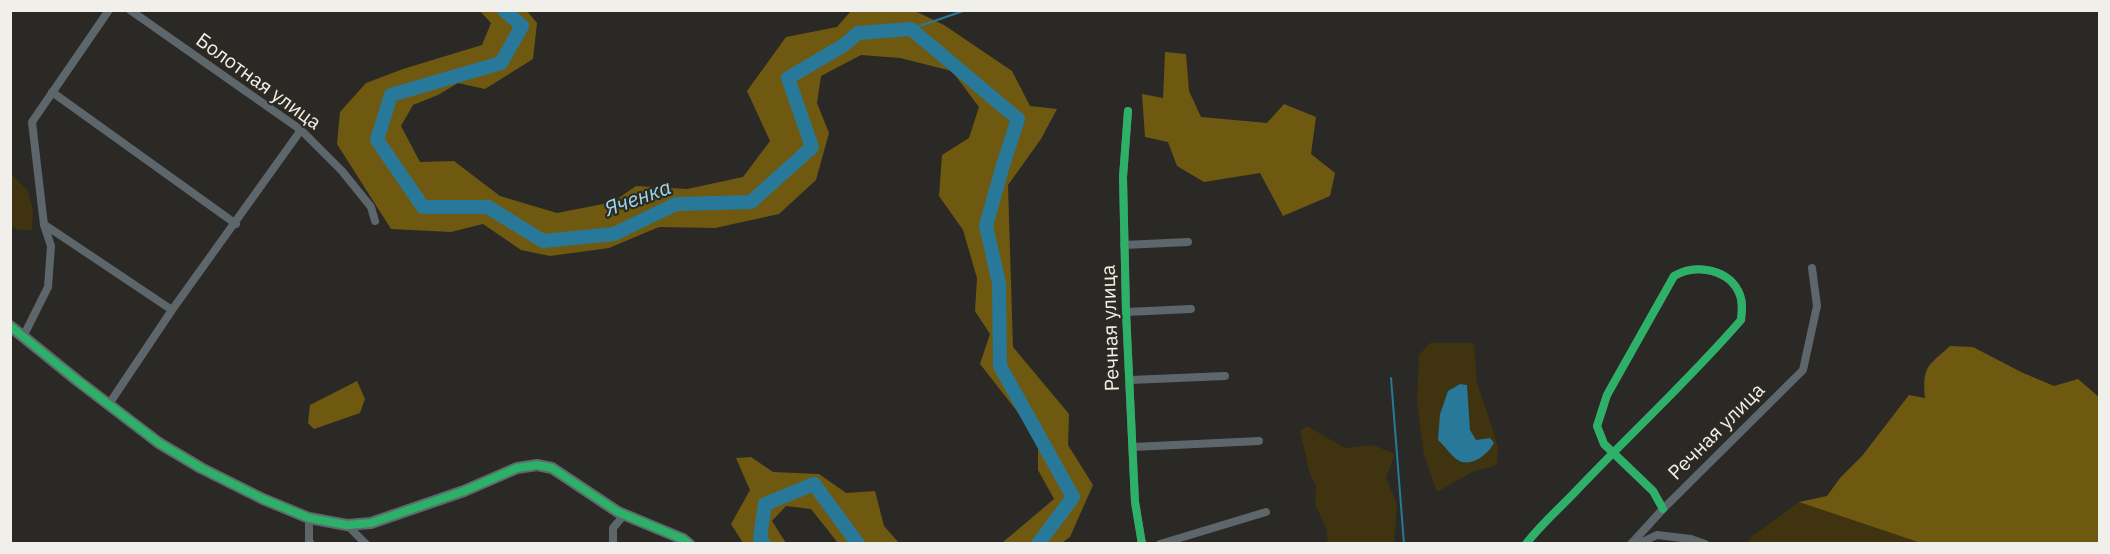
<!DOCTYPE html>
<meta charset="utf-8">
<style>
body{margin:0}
#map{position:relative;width:2110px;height:554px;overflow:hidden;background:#2a2925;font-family:"IBM Plex Sans",sans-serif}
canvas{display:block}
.frame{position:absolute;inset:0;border:12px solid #f1efea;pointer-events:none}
</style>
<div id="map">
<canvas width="2110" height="554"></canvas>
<div class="frame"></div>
</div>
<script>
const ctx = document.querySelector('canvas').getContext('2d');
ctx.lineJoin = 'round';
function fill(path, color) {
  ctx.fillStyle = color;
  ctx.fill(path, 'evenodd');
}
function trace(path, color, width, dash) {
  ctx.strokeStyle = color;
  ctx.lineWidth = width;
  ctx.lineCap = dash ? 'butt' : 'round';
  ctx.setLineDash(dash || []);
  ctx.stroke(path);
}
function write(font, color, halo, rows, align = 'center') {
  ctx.font = font + ' "IBM Plex Sans",sans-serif';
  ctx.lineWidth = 4.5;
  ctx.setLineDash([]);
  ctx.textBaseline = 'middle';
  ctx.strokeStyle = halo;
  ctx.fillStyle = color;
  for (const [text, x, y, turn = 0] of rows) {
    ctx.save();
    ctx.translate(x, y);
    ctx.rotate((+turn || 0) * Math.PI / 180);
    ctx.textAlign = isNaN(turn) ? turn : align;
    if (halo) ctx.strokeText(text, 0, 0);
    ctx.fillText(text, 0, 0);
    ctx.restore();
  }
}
fill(new Path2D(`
 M11 174 28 191 33 211 32 230H19L11 226Z
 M1430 343H1474L1477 383 1494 433 1498 449 1497 465 1472 472 1437 492 1424 455 1417 401 1419 355ZM1460 384 1467 385 1470 430 1476 440 1490 438 1456 459 1440 414 1448 391Z
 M1307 426 1345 448 1373 445 1395 454 1386 478 1397 504 1394 543H1328L1326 528 1315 504 1316 487 1310 474 1300 431Z
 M1799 502 1921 543 1747 544 1751 537Z`), '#40330f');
fill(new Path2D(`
 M480 11H527L537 23 533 59 485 89 458 83 438 95 413 105 401 126 420 162 454 161 500 196 557 213 613 202 636 186 687 189 743 177 770 141 747 91 786 37 837 27 850 12 915 11 944 25 1012 71 1030 106 1057 109 1041 139 1008 185 1013 347 1069 414 1068 445 1093 485 1070 537 1062 543H1002L1054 499 1038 470V438L980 364 990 334 975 311 977 278 963 230 939 196 942 155 969 138 979 107 952 71 900 58 861 55 821 76 817 103 829 133 816 180 779 214 715 228 659 227 609 248 550 256 521 250 483 224 451 232 391 229 337 144 340 112 366 83 403 69 482 45 491 23Z
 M1165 52 1186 54 1189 91 1201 117 1267 123 1284 104 1316 117 1311 154 1335 173 1330 196 1283 216 1260 173 1204 182 1177 166 1168 142 1145 137 1142 94 1163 98Z
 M1950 346 1973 347 2021 372 2054 386 2078 379 2099 397V543H1921L1799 502 1827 496 1840 478 1862 456 1909 395 1925 398C1922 366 1928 366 1950 346Z
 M357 381 365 399 360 413 314 429 308 423 310 405Z
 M751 457 773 472 819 474 846 493 875 491 884 526 899 543H838L811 509 786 506 772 521 786 543H743L731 524 750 490 736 458Z`), '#6f5911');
fill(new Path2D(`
 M1460 384 1467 385 1470 430 1476 440 1490 438 1494 443C1487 456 1468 470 1455 458 1449 453 1444 445 1438 440L1440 414 1448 391Z`), '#287999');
trace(new Path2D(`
 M911 29 966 10
 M1391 378 1404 544`), '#287999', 2);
trace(new Path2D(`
 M504 10 522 26 501 63 391 95 377 140 423 207H488L543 241 614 234 676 204 751 202 812 147 788 78 844 45 858 33 911 29 1018 119 1003 165 986 226 999 283 1000 366 1073 497 1038 544
 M764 544 760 538 765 504 814 484 858 544`), '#287999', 14);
trace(new Path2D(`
 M130 10 301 130 342 171 371 207 375 221
 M52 92 236 224
 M1128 111 1123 177 1126 312 1135 502 1142 544
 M45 225 172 310
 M1124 245 1188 242
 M1126 312 1191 309
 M23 337 48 287 51 246 44 225 32 122 109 10
 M1130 380 1225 376
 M109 404 172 310 301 130
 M1133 447 1259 441
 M309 518V541L311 544
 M347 525 366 544
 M613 544V528L624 515
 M1160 544 1266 512
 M1526 544C1541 524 1559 509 1576 491 1631 433 1689 380 1741 320 1742 311 1743 303 1740 295 1730 269 1696 263 1674 276L1607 395 1597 426 1604 444 1653 491 1663 509
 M1631 544 1663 509 1803 370 1817 306 1812 268
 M1638 544 1657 535 1691 539 1705 544`), '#5d666b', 8);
trace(new Path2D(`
 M10 326 78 381 159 443 201 468 263 499 309 518 347 525 371 523 464 491 517 468 537 465 552 468 618 512 683 539 689 544`), '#5f696c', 12);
trace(new Path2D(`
 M1128 111 1123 177 1126 312 1135 502 1142 544
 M10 326 78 381 159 443 201 468 263 499 309 518 347 525 371 523 464 491 517 468 537 465 552 468 618 512 683 539 689 544
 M1526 544C1541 524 1559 509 1576 491 1631 433 1689 380 1741 320 1742 311 1743 303 1740 295 1730 269 1696 263 1674 276L1607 395 1597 426 1604 444 1653 491 1663 509`), '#2db169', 8);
write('20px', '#f1efea', '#2d2a22', [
 ["Болотная улица",258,82,36],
 ["Речная улица",1111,328,-92],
 ["Речная улица",1717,432,-45]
]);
write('italic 21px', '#9ad9f7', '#2d2a22', [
 ["Яченка",638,199,-20]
]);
</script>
